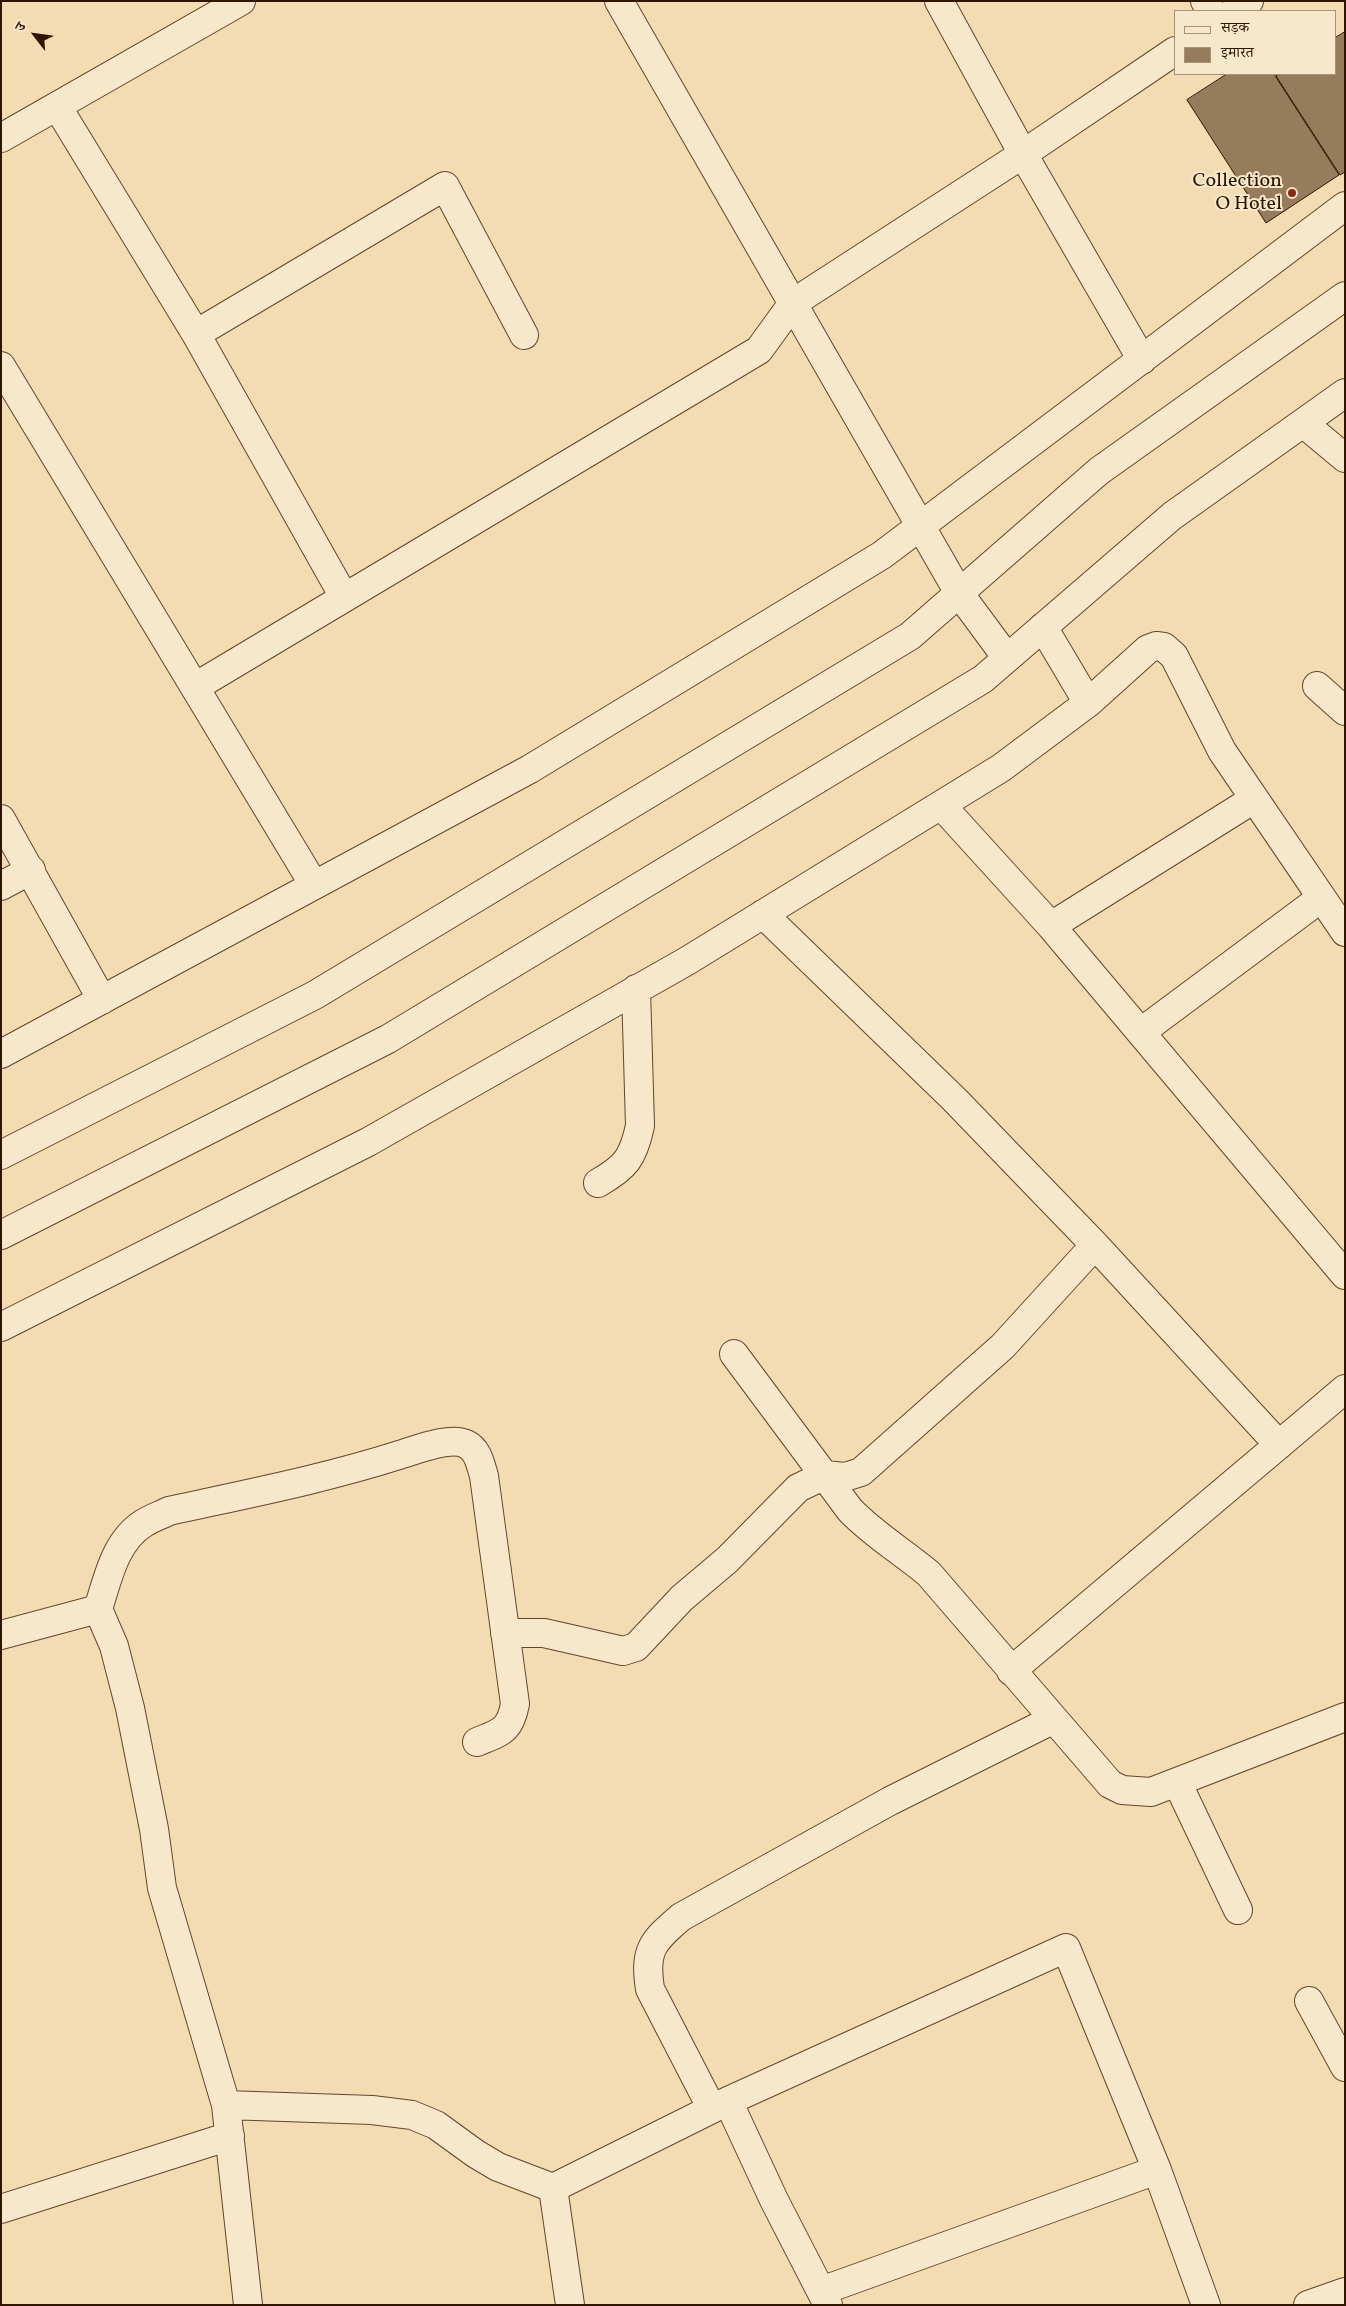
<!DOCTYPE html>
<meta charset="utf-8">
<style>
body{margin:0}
#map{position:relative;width:1346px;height:2306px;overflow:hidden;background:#f3dcb1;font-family:Vollkorn,"Noto Serif Devanagari",serif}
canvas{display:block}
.frame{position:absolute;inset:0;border:2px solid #2f1400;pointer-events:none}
.legend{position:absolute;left:1174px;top:10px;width:162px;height:65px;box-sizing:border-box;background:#f7e8cc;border:1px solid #a7937a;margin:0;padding:6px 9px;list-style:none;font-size:15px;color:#2f1400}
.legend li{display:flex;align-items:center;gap:10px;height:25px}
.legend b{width:25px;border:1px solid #a7937a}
.north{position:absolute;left:10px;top:10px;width:50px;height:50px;-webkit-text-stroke:4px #f7e8cc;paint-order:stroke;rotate:300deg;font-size:14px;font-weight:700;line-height:20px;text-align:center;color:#2f1400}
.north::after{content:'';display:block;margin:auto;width:18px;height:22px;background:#2f1400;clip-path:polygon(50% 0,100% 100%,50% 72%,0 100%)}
</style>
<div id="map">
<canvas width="1346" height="2306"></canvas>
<div class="frame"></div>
<ul class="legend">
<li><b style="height:6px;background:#f7e8cc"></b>सड़क</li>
<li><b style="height:14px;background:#957c5c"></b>इमारत</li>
</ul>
<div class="north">उ</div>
</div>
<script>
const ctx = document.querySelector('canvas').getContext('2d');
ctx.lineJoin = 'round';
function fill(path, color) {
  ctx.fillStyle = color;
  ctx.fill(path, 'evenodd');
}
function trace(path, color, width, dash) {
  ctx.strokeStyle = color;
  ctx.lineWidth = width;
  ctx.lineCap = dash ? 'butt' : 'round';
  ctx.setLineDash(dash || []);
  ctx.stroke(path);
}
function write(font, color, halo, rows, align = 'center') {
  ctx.font = font + ' Vollkorn,serif';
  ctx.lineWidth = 4;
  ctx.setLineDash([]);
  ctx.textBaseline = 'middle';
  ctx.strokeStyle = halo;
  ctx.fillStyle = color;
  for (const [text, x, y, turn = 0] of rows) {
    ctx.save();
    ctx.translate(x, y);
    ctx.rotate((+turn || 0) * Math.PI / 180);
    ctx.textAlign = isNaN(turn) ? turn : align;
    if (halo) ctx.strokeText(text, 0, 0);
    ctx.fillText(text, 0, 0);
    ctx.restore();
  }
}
const building = new Path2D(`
 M1345 32V172L1340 175 1276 76 1279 74H1335V38Z
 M1227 74H1274L1339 175 1266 223 1187 100Z`);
fill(building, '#957c5c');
trace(building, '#2f1400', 1);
const minor = new Path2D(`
 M619 1 959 593 1007 658
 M939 1 1023 154 1142 360
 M1205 1 1211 11
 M1234 11 1249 1
 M57 106 196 334 344 597
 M1 138 241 1
 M196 334 445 186 524 335
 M1 366 314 885
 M1303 423 1345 458
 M1317 686 1345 711
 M195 687 759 350 793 303 1023 154 1175 51
 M1088 703 1148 649 1156 646 1164 647 1174 656 1222 751 1345 932
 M941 805 1051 926 1345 1275
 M1 819 102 1000
 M1 886 31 870
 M763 914 955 1100 1095 1245 1279 1445
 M1051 926 1254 799
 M1141 1032 1321 898
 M1 1054 530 769 882 555 1345 206
 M1 1155 315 995 910 636 1099 471 1345 296
 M598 1183C626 1167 633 1158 640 1126L636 989
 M1 1235 388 1039 983 679 1172 516 1345 393
 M1 1327 368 1142 687 961 1001 768 1088 703 1043 627
 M734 1354 850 1510C874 1535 903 1552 929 1574L1110 1784 1122 1790 1151 1792 1345 1717
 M98 1609C108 1578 115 1541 144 1523 152 1518 161 1515 169 1511 246 1494 324 1479 399 1455 416 1450 450 1436 466 1444 478 1450 480 1463 484 1476L515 1704C510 1731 501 1732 477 1742
 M505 1633H544L623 1651 636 1647 682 1598 727 1560 798 1488 825 1475 845 1477 861 1472 1003 1346 1095 1245
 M1 1635 98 1609 114 1646 130 1708 154 1829 162 1888 226 2105 248 2305
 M1011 1671 1345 1389
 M1177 1782 1238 1910
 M1309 2001 1345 2067
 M728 2101 774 2200 828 2305
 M226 2105 372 2110 412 2115 436 2125 476 2154 498 2167 553 2188 728 2101 1066 1948 1157 2170 1206 2305
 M712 2109 650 1989C644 1950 652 1942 681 1917L890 1801 1052 1720
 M553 2188 570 2305
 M1 2209 230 2136
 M821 2291 1157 2170
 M1308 2305 1345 2292`);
trace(minor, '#60462c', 30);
trace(minor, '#f7e8cc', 28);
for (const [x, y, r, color] of [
 [1292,193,5,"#8f2418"]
]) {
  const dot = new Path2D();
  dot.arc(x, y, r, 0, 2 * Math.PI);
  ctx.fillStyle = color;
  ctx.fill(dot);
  trace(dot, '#f7e8cc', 2);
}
write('20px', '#2f1400', '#f7e8cc', [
 ["Collection",1282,182],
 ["O Hotel",1282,205]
], 'right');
</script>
